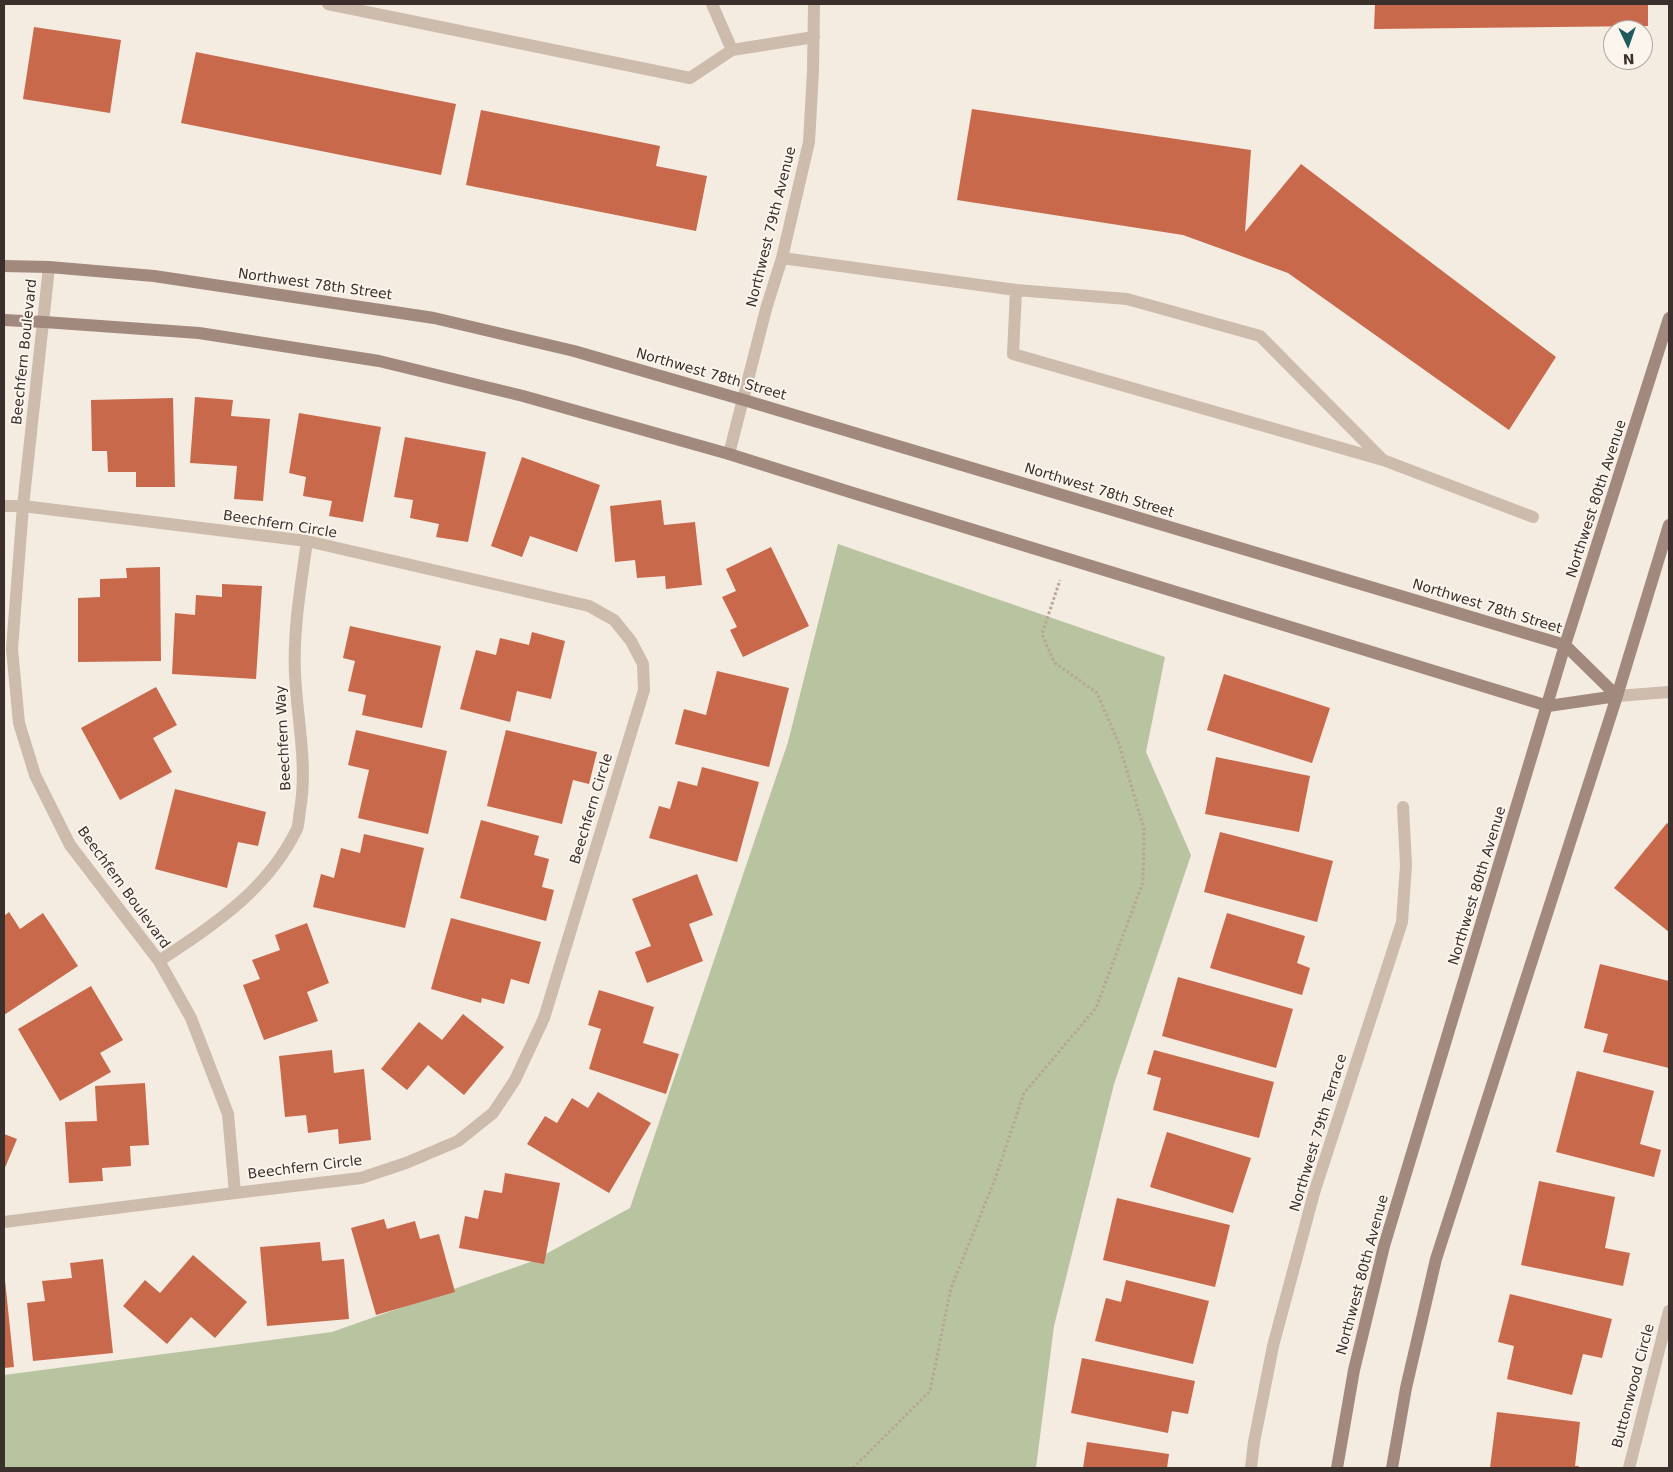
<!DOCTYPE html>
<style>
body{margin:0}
#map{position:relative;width:1673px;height:1472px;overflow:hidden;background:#f4ebe1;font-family:"DejaVu Sans",sans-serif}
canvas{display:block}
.frame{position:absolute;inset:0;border:5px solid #3b302b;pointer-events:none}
.north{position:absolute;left:1603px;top:20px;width:50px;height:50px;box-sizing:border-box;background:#fbf5ee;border:1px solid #aea6a0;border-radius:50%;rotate:177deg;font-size:14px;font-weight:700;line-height:20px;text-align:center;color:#3b302b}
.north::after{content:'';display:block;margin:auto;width:18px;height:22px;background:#1f5a5e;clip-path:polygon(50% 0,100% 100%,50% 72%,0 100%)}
</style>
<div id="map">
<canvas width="1673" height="1472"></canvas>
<div class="frame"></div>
<div class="north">N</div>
</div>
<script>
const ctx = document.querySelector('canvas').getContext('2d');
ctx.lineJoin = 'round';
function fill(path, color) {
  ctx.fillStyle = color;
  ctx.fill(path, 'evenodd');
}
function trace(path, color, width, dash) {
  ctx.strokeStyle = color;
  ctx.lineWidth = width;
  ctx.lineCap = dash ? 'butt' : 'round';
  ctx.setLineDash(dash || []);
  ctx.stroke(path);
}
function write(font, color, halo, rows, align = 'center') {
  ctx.font = font + ' "DejaVu Sans",sans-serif';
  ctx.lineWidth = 4;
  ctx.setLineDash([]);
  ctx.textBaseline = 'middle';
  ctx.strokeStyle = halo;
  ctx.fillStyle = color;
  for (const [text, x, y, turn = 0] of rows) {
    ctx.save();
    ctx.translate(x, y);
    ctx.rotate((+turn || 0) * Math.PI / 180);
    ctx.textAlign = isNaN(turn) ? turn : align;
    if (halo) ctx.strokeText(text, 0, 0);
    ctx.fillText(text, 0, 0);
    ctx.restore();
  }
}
fill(new Path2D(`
 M838 544 1165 657 1146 752 1191 855 1114 1084 1054 1326 1036 1468H4V1375L332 1332 533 1261 630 1208 788 742Z`), '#b8c4a0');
fill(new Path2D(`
 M1375 4H1648V26L1374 29Z
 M34 27 121 40 110 113 23 99Z
 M196 52 456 104 441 175 181 123Z
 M972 109 1251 150 1245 232 1301 164 1556 357 1509 430 1288 273 1183 235 957 200Z
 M481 110 660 146 656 166 707 176 696 231 466 185Z
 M195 397 233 400 231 416 270 419 263 501 234 499 237 466 190 463Z
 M173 398 175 487H136V472H108L107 451H92L91 400Z
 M299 413 381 427 363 522 329 516 332 501 303 496 306 477 289 473Z
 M405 437 486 452 468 542 436 537 439 524 410 518 413 500 394 497Z
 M522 457 600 485 577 552 530 536 522 557 491 546Z
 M661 500 664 525 695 522 702 585 666 589 665 576 637 578 635 560 615 562 610 506Z
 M771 547 809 626 743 657 730 630 737 627 722 597 736 591 726 569Z
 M160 567 161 661 78 662V598L100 597V579L127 578 126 568Z
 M222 584 262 586 256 679 172 674 175 613 195 615 196 595 222 597Z
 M350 626 441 646 422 728 362 715 366 695 348 691 355 661 343 658Z
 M532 632 565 641 551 699 517 691 510 722 460 709 476 650 496 655 500 638 529 645Z
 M717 671 789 688 769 767 675 744 684 709 706 715Z
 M1224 674 1330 708 1312 763 1207 730Z
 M156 687 177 725 153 738 172 772 120 800 81 728Z
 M356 730 447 751 428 834 358 818 369 770 348 765Z
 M506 730 597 752 589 784 573 780 562 824 487 806Z
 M1216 757 1310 776 1299 832 1205 814Z
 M702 767 759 782 737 862 649 838 659 806 670 809 678 781 697 786Z
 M175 789 266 812 258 846 238 842 227 888 155 869Z
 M481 820 539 836 534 855 549 859 542 887 554 890 546 921 460 898Z
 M1667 823 1669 825V932L1614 888Z
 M1220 832 1333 861 1317 922 1204 892Z
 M364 834 424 848 405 928 313 907 321 874 334 878 341 848 360 853Z
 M697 874 713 915 689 924 703 961 647 983 635 952 651 946 632 899Z
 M9 912 20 929 43 913 78 966 4 1015V916Z
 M1227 913 1305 936 1297 963 1310 968 1302 995 1210 968Z
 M451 918 541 942 529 984 511 979 504 1004 482 998 481 1003 431 989Z
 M307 923 329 983 307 992 318 1021 264 1040 243 985 260 979 252 960 280 950 275 935Z
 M1600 964 1669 981V1068L1603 1052 1608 1034 1584 1028Z
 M1178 977 1293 1009 1276 1068 1162 1036Z
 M91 986 123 1040 100 1053 111 1072 60 1101 18 1029Z
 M599 990 654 1007 643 1043 679 1054 666 1094 589 1069 601 1029 588 1025Z
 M463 1014 504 1047 464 1095 428 1065 407 1090 381 1069 419 1022 442 1040Z
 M332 1050 334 1073 364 1069 371 1140 339 1144 338 1129 308 1133 306 1115 285 1117 279 1056Z
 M1154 1050 1274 1082 1259 1138 1153 1110 1161 1078 1147 1074Z
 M1577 1071 1654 1091 1640 1144 1661 1150 1654 1177 1556 1152Z
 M145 1083 149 1145 130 1146 131 1166 102 1168 103 1181 69 1183 65 1122 97 1121 95 1086Z
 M598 1092 651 1123 609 1193 527 1144 545 1116 557 1123 572 1098 588 1108Z
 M1167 1132 1251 1158 1233 1213 1150 1187Z
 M4 1134 17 1139 4 1170Z
 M505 1173 560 1183 544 1264 459 1248 465 1216 478 1219 484 1190 502 1193Z
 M1539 1181 1615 1197 1605 1248 1630 1253 1623 1286 1521 1265Z
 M1117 1198 1230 1225 1215 1287 1103 1260Z
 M384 1219 387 1229 415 1221 420 1239 439 1234 455 1292 376 1315 351 1228Z
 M320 1242 322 1261 344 1259 349 1319 267 1326 260 1247Z
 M193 1255 247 1302 215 1338 191 1317 167 1344 123 1306 145 1280 160 1293Z
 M103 1259 113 1353 33 1361 27 1303 45 1301 42 1281 72 1278 70 1263Z
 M4 1280H5L14 1367 4 1368Z
 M1126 1280 1209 1301 1193 1364 1095 1341 1106 1298 1121 1302Z
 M1510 1294 1612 1319 1602 1358 1583 1354 1572 1395 1507 1379 1514 1346 1498 1342Z
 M1082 1358 1195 1381 1188 1414 1172 1411 1168 1433 1071 1413Z
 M1497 1412 1580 1422 1575 1466H1579L1578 1468H1490Z
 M1087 1442 1169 1454 1167 1468H1083Z`), '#c8694b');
trace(new Path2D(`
 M853 1468 930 1391 951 1288 994 1182 1024 1093 1096 1008 1143 882 1144 829 1119 744 1097 693 1054 662 1042 634 1060 580`), '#b9a596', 3, [2.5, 2.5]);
trace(new Path2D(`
 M328 4 690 78 732 50 814 37
 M712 4 732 50
 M782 258 1016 290 1127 299 1260 336 1383 460
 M1016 290 1013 354 1383 460 1533 517
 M729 454 766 309 782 258 809 142 813 71 814 4`), '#cdbbac', 12);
trace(new Path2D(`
 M49 267 23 506 12 649 19 723 35 775 70 845 159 961 191 1018 228 1114 235 1193
 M4 506H23L307 541 589 606 614 620 631 641 643 664 644 690 544 1018 515 1080 493 1113 458 1141 406 1163 361 1178 235 1193 4 1222
 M1617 696 1669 692
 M159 961C213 925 267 891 297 829 299 823 299 816 300 810 308 765 297 719 295 674 293 629 301 585 307 541
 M1251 1468 1254 1442 1273 1346 1314 1193 1402 922 1406 865 1403 807
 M1629 1468 1669 1311`), '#cdbbac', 12);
trace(new Path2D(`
 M4 266 49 267 154 276 434 318 574 351 744 400 1565 645 1617 696
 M4 320 44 322 199 333 379 361 523 396 729 454 853 493 1548 706 1617 696
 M1337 1468 1354 1370 1384 1246 1565 645 1669 318
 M1392 1468 1406 1388 1436 1259 1617 696 1669 525`), '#a18a7d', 12);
write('14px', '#3b302b', '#fbf5ee', [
 ["Northwest 79th Avenue",772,227,-76],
 ["Northwest 78th Street",315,285,8],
 ["Beechfern Boulevard",25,352,-84],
 ["Northwest 78th Street",711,375,16],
 ["Northwest 78th Street",1099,491,17],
 ["Northwest 80th Avenue",1597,499,-72],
 ["Beechfern Circle",280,525,9],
 ["Northwest 78th Street",1487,607,17],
 ["Beechfern Way",284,738,-93],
 ["Beechfern Circle",592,809,-73],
 ["Northwest 80th Avenue",1478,886,-73],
 ["Beechfern Boulevard",123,888,54],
 ["Northwest 79th Terrace",1319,1133,-73],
 ["Beechfern Circle",305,1168,-7],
 ["Northwest 80th Avenue",1363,1275,-75],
 ["Buttonwood Circle",1634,1386,-75]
]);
</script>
